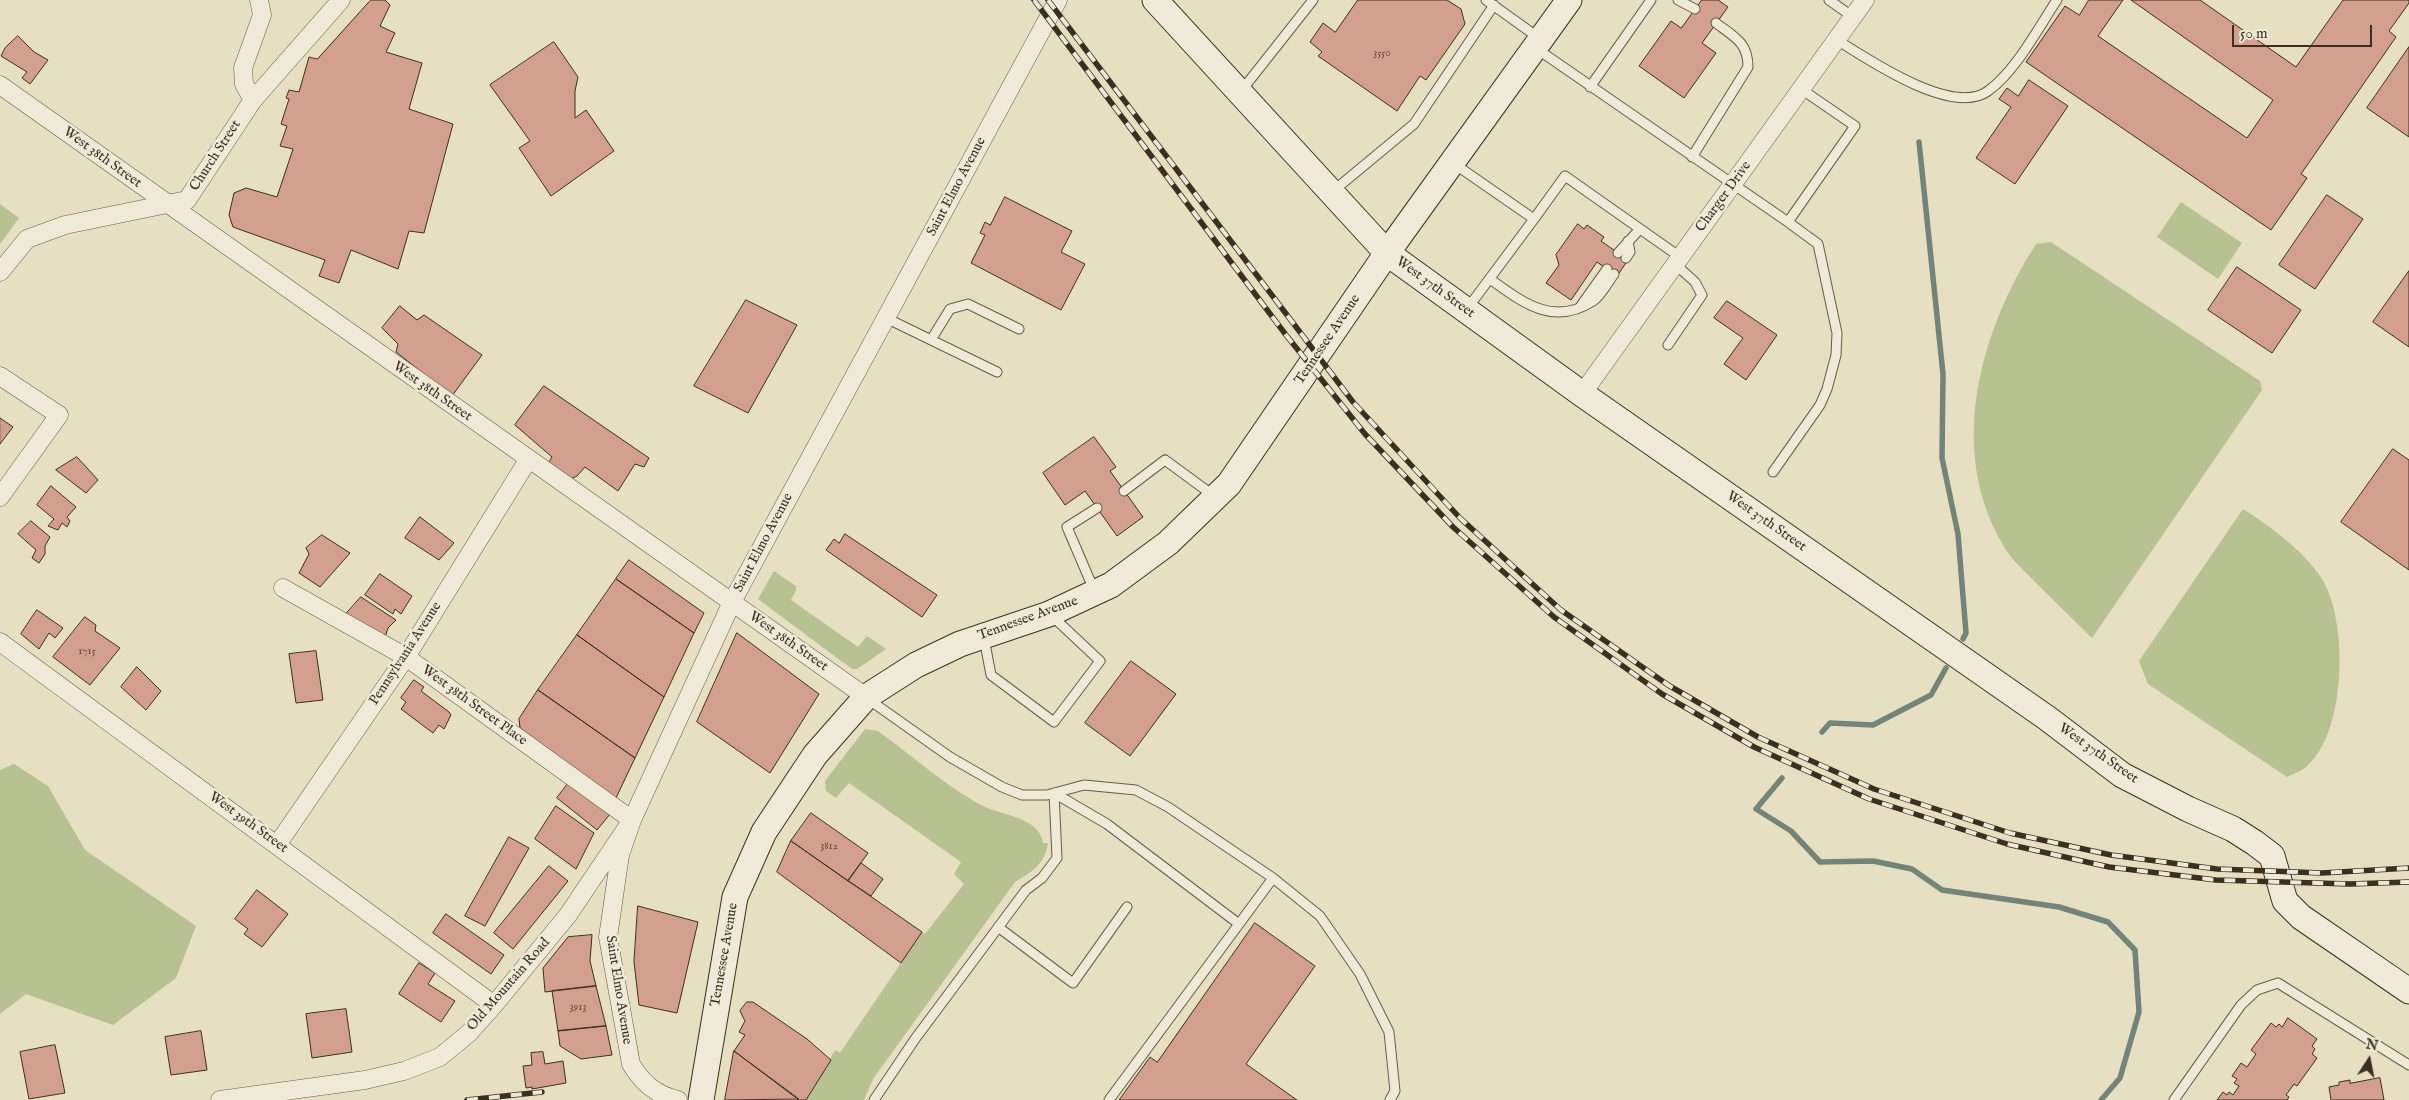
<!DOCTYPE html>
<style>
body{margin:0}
#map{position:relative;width:2409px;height:1100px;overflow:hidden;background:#e7dfc2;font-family:"IM FELL English",serif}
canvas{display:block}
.north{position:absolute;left:2344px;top:1035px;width:50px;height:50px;-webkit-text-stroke:4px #efead7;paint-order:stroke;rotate:11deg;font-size:14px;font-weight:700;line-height:20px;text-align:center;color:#3d2f20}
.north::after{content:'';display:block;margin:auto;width:18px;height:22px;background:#3d2f20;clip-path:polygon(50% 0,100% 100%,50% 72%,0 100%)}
.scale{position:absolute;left:2232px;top:25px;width:140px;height:22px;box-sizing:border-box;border:2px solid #3d2f20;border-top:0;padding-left:6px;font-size:15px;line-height:18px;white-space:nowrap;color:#3d2f20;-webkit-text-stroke:4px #efead7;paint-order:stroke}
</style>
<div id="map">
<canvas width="2409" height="1100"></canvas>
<div class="north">N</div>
<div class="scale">50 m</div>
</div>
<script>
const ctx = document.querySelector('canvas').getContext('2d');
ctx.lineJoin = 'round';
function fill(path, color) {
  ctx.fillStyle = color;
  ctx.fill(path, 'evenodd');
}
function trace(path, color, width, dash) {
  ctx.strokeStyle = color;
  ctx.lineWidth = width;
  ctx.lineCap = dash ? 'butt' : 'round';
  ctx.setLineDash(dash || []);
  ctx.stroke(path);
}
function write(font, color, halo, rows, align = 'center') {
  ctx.font = font + ' "IM FELL English",serif';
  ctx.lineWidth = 5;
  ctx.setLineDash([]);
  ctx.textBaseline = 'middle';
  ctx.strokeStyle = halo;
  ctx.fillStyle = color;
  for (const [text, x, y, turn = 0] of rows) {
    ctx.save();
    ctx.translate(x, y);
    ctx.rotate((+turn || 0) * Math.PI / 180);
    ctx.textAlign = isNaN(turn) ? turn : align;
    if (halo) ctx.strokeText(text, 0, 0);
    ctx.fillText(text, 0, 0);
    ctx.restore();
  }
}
fill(new Path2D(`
 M2181 202 2242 243 2218 279 2157 237Z
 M0 204 19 218 0 244Z
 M2051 242 2260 381 2262 390 2092 638C2073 619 2054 601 2035 582 2028 574 2018 566 2011 557 1944 461 1977 336 2036 244Z
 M2243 509C2271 527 2301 549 2320 576 2349 617 2347 732 2307 766 2302 771 2293 774 2287 777L2148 684 2139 661Z
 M774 571 796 586V590L791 600 858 647 867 636 886 649 857 669H852L758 599Z
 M865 729 878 731C910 754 947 787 981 805 1001 816 1039 816 1043 843H1048C1045 864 1032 872 1015 882L873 1079 864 1100H806L834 1052 836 1050 840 1053 922 932 925 934 964 884 954 874 961 862 849 783 836 798 826 791 825 781Z
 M14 764 48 786 85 850 196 926 176 978 113 1025 26 994 0 1014V770Z`), '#b7c192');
trace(new Path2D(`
 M1919 142 1943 374 1942 458 1958 534 1966 633 1963 639
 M1822 732 1830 723 1873 725 1931 695 1946 668
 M1782 778 1756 809 1791 831 1820 862 1873 861 1912 869 1942 890 2059 907 2108 922 2135 950 2139 1012 2120 1078 2101 1100`), '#738478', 5.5);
const building = new Path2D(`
 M371 0H385L390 5 380 26 395 33 386 52 422 63 409 109 453 124 424 233 409 231 398 269 351 250 339 283 319 276 325 260 233 227 229 215 234 193 246 188 277 197 293 149 280 146 287 126 281 124 289 99 286 98 289 90 299 92 309 57 317 59Z
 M1358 0H1447L1461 9 1465 24 1426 80 1420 76 1397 111 1318 56 1322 52 1310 42 1323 23 1335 32Z
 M1702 0H1718L1728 7 1702 43 1716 53 1684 98 1639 66 1671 21 1681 28Z
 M2089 0H2123L2098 36 2247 138 2273 100 2131 0H2200L2296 67 2343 0H2409V3L2389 31 2396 37 2301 174 2307 178 2271 230 2026 62 2065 6 2079 15Z
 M18 36 34 52 48 60 30 84 22 78 27 72 1 56 5 48Z
 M554 42 578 77 575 91V118L586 110 614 151 551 196 519 148 530 141 490 85Z
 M2409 47V137L2367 108Z
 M2029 80 2068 106 2015 184 1976 158 2011 107 1999 99 2007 88 2018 96Z
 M2327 195 2363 219 2315 289 2279 265Z
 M1005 197 1072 231 1061 252 1085 264 1061 310 971 263 985 235 980 233 985 222 990 225Z
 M1578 224 1584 229 1587 225 1604 237 1601 241 1628 260 1617 276 1597 262 1571 300 1546 283 1559 265 1556 255Z
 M2237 267 2301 310 2272 353 2208 310Z
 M2409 271V347L2373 322Z
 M746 300 797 325 748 413 694 386Z
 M1727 301 1777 335 1746 380 1724 364 1743 338 1714 318Z
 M400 306 417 320 424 315 482 355 452 396 396 352 398 344 382 328Z
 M544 386 649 458 644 467 635 464 618 491 585 467 577 476 569 480 547 465 552 457 515 425Z
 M0 418 13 427 0 444Z
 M1094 437 1116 467 1110 471 1143 517 1117 536 1085 491 1065 505 1043 473Z
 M2393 449 2409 460V570L2341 522Z
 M77 457 98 480 86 493 56 470Z
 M51 486 76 507 67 517 70 521 67 527 62 523 58 530 48 526 54 519 37 505Z
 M420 517 454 543 439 560 405 538Z
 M31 521 50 537 45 546V554L39 563 32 558 36 550 18 534Z
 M845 534 937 595 922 617 826 550 834 539 839 543Z
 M322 535 350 553 320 587 299 573 309 554 306 548Z
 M629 560 704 613 694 633 616 579Z
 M380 574 412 596 401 614 395 609 393 614 365 595Z
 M616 579 694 633 664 697 577 635Z
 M361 597 396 620 388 628 385 637 346 614Z
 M37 610 63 628 55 638 49 633 39 649 21 634Z
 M85 617 96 625 95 631 120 648 90 685 53 657Z
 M737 633 819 694 770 773 697 722Z
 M577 635 664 697 635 758 538 690Z
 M316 651 323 700 296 703 289 654Z
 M1131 661 1176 694 1130 756 1085 723Z
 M137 667 161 691 146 710 121 687Z
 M414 680 424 687 421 691 449 712 451 715 444 729 439 725 433 733 401 709 406 702 401 698Z
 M538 690 635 758 615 800 520 728 519 719Z
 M570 781 611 813 597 830 557 798Z
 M556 806 594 833 576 869 535 839Z
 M811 813 868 853 848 881 791 841Z
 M509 837 529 848 485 926 465 916Z
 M791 841 922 932 901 963 777 872Z
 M861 863 883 879 871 896 848 881Z
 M549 866 568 881 513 949 494 933Z
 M257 890 288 914 262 947 244 934 248 929 235 919Z
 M638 906 698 922 677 1013 639 1005 634 962Z
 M446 914 504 955 491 974 433 933Z
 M1255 923 1315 966 1246 1064 1297 1100H1119L1150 1057 1157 1062Z
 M592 935 590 961 596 986 545 992 543 968 568 937Z
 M419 963 435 973 428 984 455 1001 441 1022 399 994Z
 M596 986 606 1026 558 1031 552 991Z
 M747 1002H753L807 1039 831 1060 806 1100H799L734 1051 745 1035 739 1032 745 1021 740 1011Z
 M346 1009 352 1052 312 1058 306 1014Z
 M2288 1018 2317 1039 2312 1046 2315 1049 2312 1054 2317 1058 2297 1086 2294 1084 2286 1095 2289 1097 2287 1100H2217L2223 1092 2227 1095 2229 1092 2233 1095 2239 1086 2234 1083 2237 1079 2232 1076 2241 1063 2247 1067 2256 1054 2251 1050 2271 1023 2276 1027 2279 1024 2282 1027Z
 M606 1026 612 1055 581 1059 560 1046 558 1031Z
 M201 1031 207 1070 171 1075 165 1037Z
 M55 1045 65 1093 29 1099 20 1052Z
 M734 1051 799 1099 725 1100Z
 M543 1052 545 1064 563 1061 566 1083 532 1089V1087L526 1088 523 1066 532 1065 531 1053Z
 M2380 1078 2384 1100H2331L2329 1087 2339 1085V1082L2350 1080V1083Z`);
fill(building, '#d39f8e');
trace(building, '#3d2f20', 1);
const lane = new Path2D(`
 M1486 0 1539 38
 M1678 0 1695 9
 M1829 0 1853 17
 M1837 40C1869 60 1953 117 1988 91 2016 71 2038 28 2057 0
 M1537 49 1788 222 1855 126 1801 89
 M1590 87 1651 0
 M1242 90 1313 0
 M1692 157 1748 67C1748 42 1734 37 1716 23
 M1453 163 1534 219 1565 176 1680 257
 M1332 192 1414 124 1494 5
 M1618 253 1639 230
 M1626 258 1630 252 1628 241
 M1490 279C1522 302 1553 327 1593 301 1601 296 1608 282 1614 274
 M1580 307 1607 269
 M1467 309 1534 219
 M886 318 997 372
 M931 340 950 309 968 304 1019 329
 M1668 345 1702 295 1695 282 1675 264
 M1773 472 1820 405 1827 389 1836 355 1837 333 1818 244 1788 222
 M1124 491 1165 460 1214 496
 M1094 590 1067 527 1097 508
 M984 638 991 675 1054 722 1100 661 1051 615
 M868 699 950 757 1002 787 1022 795H1047L1084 785 1136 790 1168 807 1273 878 1320 916 1360 974 1389 1032 1395 1091 1390 1100
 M1054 793 1107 824 1239 924
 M998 927 1073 983 1127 907
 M874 1100 915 1039 1026 890 1042 878 1057 858 1054 793
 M1109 1100 1273 878
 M2174 1100 2241 1005 2257 990 2278 983 2409 1065`);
const street = new Path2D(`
 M0 85 866 697
 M253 100 244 84 243 68 262 15 259 0
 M0 272 27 239 65 225 187 200 253 100 341 0
 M0 376 59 415 0 497
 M1582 394 1865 0
 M0 642 494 1005
 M277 845 406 657 528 460
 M220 1100 365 1080 404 1071 440 1057 469 1033 494 1005 568 915 632 820 406 657 283 588
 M678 1100C656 1095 642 1083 631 1064L608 937 620 855 632 820 732 602 1058 0`);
const secondary = new Path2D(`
 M1155 0 1387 253 1582 394 2047 718 2122 775 2188 809 2233 829 2255 843 2272 856 2285 901 2301 917 2409 991
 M701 1100 735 897 764 832 815 755 866 697 916 665 960 644 1049 614 1111 585 1168 543 1229 484 1387 253 1569 0`);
trace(lane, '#685b48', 11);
trace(street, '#685b48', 19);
trace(secondary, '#3d2f20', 27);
trace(lane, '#efead7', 9);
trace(street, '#efead7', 18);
trace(secondary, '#efead7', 25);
const rail = new Path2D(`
 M1034 0 1286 335 1365 434 1453 527 1554 617 1662 694 1754 747 1869 799 2007 844 2109 867 2216 880 2350 884 2409 882
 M1048 0 1353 402 1460 518 1561 610 1668 685 1758 737 1874 789 2010 833 2111 855 2217 869 2322 873 2409 868
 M467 1100 542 1092`);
trace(rail, '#3d2f20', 5.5);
trace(rail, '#efead7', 4, [11]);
write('11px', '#624b3c', null, [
 ["3550",1382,54],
 ["1715",87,652],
 ["3812",829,847],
 ["3913",578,1008]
]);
write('14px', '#3d2f20', '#efead7', [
 ["Church Street",216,156,-57],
 ["West 38th Street",102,158,36],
 ["Saint Elmo Avenue",957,187,-62],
 ["Charger Drive",1724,197,-54],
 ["West 37th Street",1435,288,36],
 ["Tennessee Avenue",1328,340,-56],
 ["West 38th Street",432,392,35],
 ["West 37th Street",1766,522,35],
 ["Saint Elmo Avenue",764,543,-62],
 ["Tennessee Avenue",1028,619,-20],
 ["West 38th Street",788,642,35],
 ["Pennsylvania Avenue",406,654,-57],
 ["West 38th Street Place",474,706,36],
 ["West 37th Street",2098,754,35],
 ["West 39th Street",248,823,36],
 ["Tennessee Avenue",725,955,-80],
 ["Old Mountain Road",509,985,-49],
 ["Saint Elmo Avenue",618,990,81]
]);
</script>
